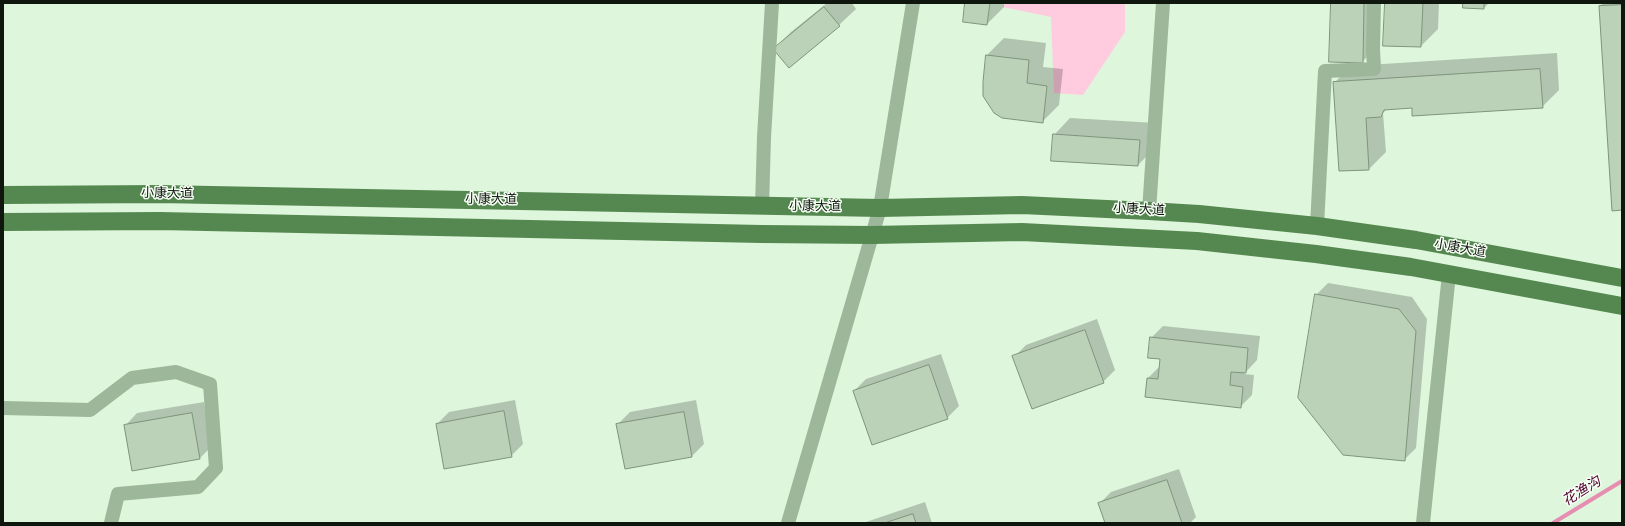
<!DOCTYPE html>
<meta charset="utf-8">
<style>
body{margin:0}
#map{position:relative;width:1625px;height:526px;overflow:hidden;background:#def6db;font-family:"Nunito Sans",sans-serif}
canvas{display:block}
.frame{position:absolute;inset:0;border:4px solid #0e160d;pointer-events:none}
</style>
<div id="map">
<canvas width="1625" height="526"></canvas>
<div class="frame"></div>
</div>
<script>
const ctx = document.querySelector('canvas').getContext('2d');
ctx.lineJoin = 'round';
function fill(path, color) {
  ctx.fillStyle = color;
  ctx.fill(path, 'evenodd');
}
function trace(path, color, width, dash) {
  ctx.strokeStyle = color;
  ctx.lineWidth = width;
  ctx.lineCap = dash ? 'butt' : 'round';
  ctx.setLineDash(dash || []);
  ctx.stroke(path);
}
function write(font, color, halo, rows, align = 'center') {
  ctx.font = font + ' "Nunito Sans","Noto Sans SC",sans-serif';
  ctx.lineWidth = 3;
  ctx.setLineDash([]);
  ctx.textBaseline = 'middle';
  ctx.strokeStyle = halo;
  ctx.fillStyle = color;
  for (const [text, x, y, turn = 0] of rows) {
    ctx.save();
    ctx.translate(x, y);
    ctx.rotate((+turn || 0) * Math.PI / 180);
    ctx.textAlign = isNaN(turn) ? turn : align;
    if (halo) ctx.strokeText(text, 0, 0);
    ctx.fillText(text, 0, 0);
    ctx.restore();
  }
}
fill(new Path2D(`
 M1005 3H1125V32L1083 95 1054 93 1051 17 1003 7Z`), '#ffcbde');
fill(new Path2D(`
 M827 3H852L856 9 839 25 774 49 791 32Z
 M966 3H1004V7L987 24Z
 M1332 3H1380L1379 45 1362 62Z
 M1386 3H1439L1438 29 1421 46 1384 45Z
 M1464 3H1489L1484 8Z
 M1603 3H1622V209L1600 6Z
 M1004 38 1046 43 1043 67 1063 69 1059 105 1042 122 987 55Z
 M1557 53 1559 90 1542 107H1412L1388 108 1383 113 1386 152 1369 169 1334 83 1351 66Z
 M1070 118 1156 123 1155 148 1138 165 1054 135Z
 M1328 283 1412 297 1427 319 1416 448 1404 460 1316 295Z
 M1097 319 1115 370 1103 382 1014 357 1026 345Z
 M1163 326 1260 336 1257 360 1244 374 1254 375 1252 395 1240 407 1146 396 1148 378 1160 366 1161 358 1151 338Z
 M941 354 959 406 947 418 854 391 866 379Z
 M515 400 523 444 511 456 437 424 449 412Z
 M696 400 704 444 692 456 626 468 618 424 630 412Z
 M204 402 212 446 200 458 125 426 137 413Z
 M1179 469 1196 517 1190 523H1106L1099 504 1111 492Z
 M925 502 932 523H863Z`), '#0003');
trace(new Path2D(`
 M1553 523 1622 481`), '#e68db1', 4);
const building = new Path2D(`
 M965 3H990L987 25 963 22Z
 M1331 3H1364L1363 63 1329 62Z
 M1385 3H1423L1421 47 1383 46Z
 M1463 3H1484V9L1463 8Z
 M1622 5V210L1612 211 1599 6Z
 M824 7 840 26 789 68 773 49Z
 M986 55 1029 60 1027 83 1047 86 1043 123 1002 118 994 113 983 96V82Z
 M1540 69 1543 108 1412 116V108L1384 110 1381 117 1366 118 1369 170 1339 171 1333 82Z
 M1053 134 1140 140 1138 166 1051 161Z
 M1315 294 1399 309 1416 331 1405 461 1343 455 1298 398Z
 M1085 330 1104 383 1032 409 1012 356Z
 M1150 337 1248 348 1246 373 1231 372 1230 385 1243 387 1241 408 1145 397 1147 378 1158 379 1160 359 1148 358Z
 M929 365 948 419 872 445 853 391Z
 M504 411 512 457 444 469 436 424Z
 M684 412 692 457 625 469 616 424Z
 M192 413 200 459 132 471 124 425Z
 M1167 480 1182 523H1105L1098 503Z
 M913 514 916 523H885Z`);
fill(building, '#bbd2b8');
trace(building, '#7e947b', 1);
trace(new Path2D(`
 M762 207 764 137 772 3
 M1149 211 1163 3
 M1317 226 1325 71 1374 69 1373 49 1374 3
 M3 408 90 410 132 378 176 372 210 384 216 468 198 487 118 494 111 523
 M788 523 880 208 913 3
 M1423 523 1449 274`), '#9cb799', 14);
trace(new Path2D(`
 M3 195 160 194 880 208 1022 205 1149 211 1199 214 1317 226 1416 240 1622 278
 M3 222 160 221 761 234 872 235 1022 232 1197 241 1316 254 1411 267 1622 306`), '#558850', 18);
write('13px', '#0e160d', '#f5fef3', [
 ["小康大道",167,194,1],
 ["小康大道",491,200,1],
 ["小康大道",815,207,1],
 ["小康大道",1139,210,3],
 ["小康大道",1460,249,10]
]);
write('italic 14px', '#53012f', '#f5fef3', [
 ["花渔沟",1582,492,-32]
]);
</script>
